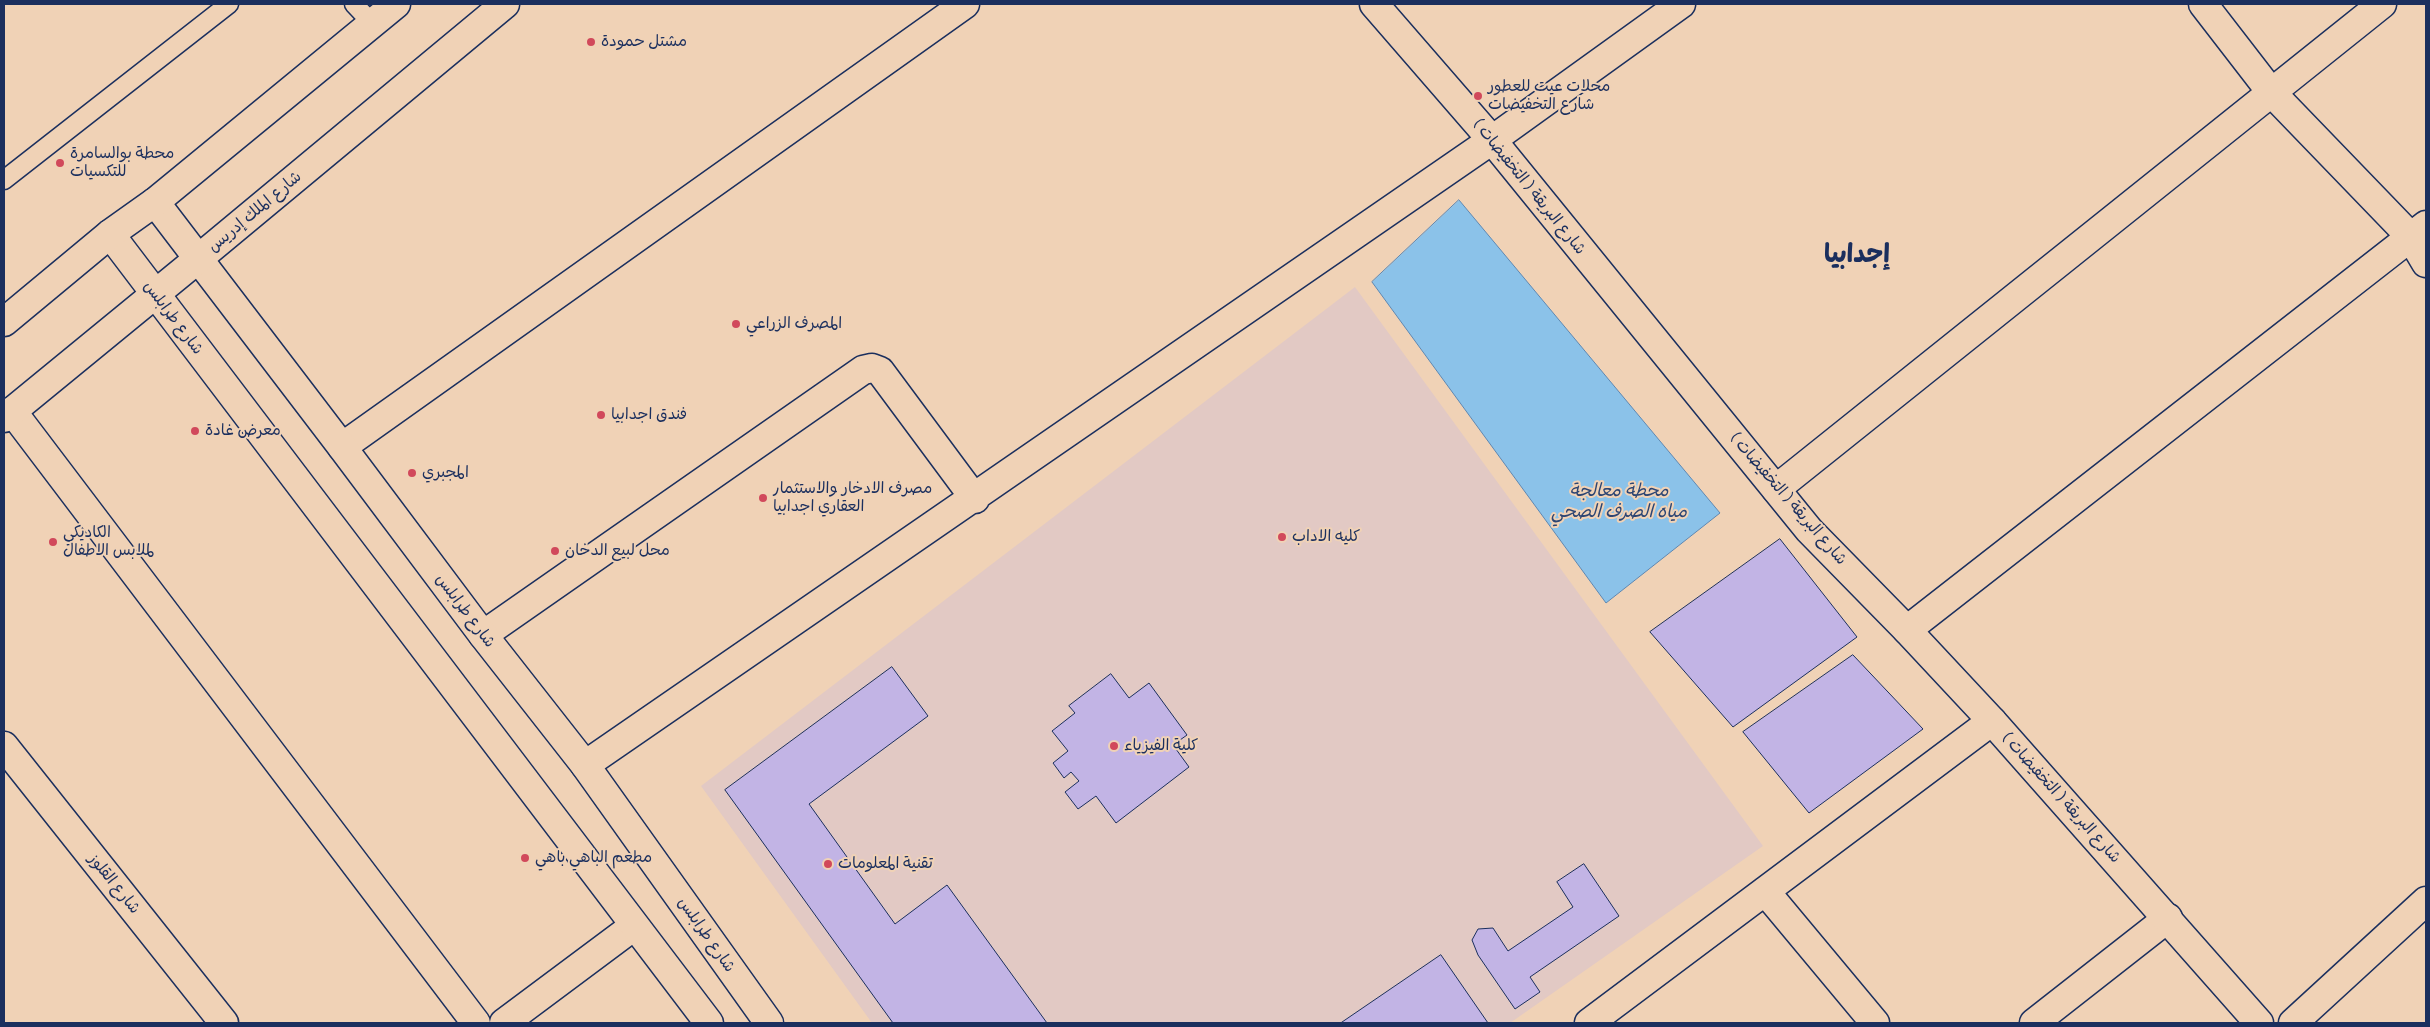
<!DOCTYPE html>
<meta charset="utf-8">
<style>
body{margin:0}
#map{position:relative;width:2430px;height:1027px;overflow:hidden;background:#f0d2b6;font-family:"Patrick Hand",sans-serif}
canvas{display:block}
.frame{position:absolute;inset:0;border:5px solid #1b2f5e;pointer-events:none}
</style>
<div id="map">
<canvas width="2430" height="1027"></canvas>
<div class="frame"></div>
</div>
<script>
const ctx = document.querySelector('canvas').getContext('2d');
ctx.lineJoin = 'round';
function fill(path, color) {
  ctx.fillStyle = color;
  ctx.fill(path, 'evenodd');
}
function trace(path, color, width, dash) {
  ctx.strokeStyle = color;
  ctx.lineWidth = width;
  ctx.lineCap = dash ? 'butt' : 'round';
  ctx.setLineDash(dash || []);
  ctx.stroke(path);
}
function write(font, color, halo, rows, align = 'center') {
  ctx.font = font + ' "Patrick Hand","Playpen Sans Arabic",sans-serif';
  ctx.lineWidth = 4;
  ctx.setLineDash([]);
  ctx.textBaseline = 'middle';
  ctx.strokeStyle = halo;
  ctx.fillStyle = color;
  for (const [text, x, y, turn = 0] of rows) {
    ctx.save();
    ctx.translate(x, y);
    ctx.rotate((+turn || 0) * Math.PI / 180);
    ctx.textAlign = isNaN(turn) ? turn : align;
    if (halo) ctx.strokeText(text, 0, 0);
    ctx.fillText(text, 0, 0);
    ctx.restore();
  }
}
fill(new Path2D(`
 M1355 287 1763 846 1510 1023H872L701 786Z`), '#e2c9c4');
const water = new Path2D(`
 M1459 200 1720 513 1606 603 1372 282Z`);
fill(water, '#8bc2e9');
trace(water, '#5e87b1', 1);
const building = new Path2D(`
 M1780 539 1857 637 1733 727 1650 632Z
 M1853 655 1923 729 1809 813 1743 732Z
 M892 667 928 716 809 804 895 924 947 885 1047 1023H893L725 790Z
 M1111 674 1129 698 1149 683 1187 735 1173 745 1189 767 1116 823 1096 796 1078 809 1065 792 1079 781 1071 772 1064 778 1053 763 1068 751 1052 731 1075 713 1069 706Z
 M1584 864 1619 916 1530 977 1540 992 1515 1009 1478 955 1472 940 1478 929 1493 928 1508 951 1573 907 1557 882Z
 M1441 955 1488 1023H1341Z`);
fill(building, '#c2b4e5');
trace(building, '#1b2f5e', 1);
const lane = new Path2D(`
 M354 4 372 23
 M4 180 229 4`);
const street = new Path2D(`
 M2203 4 2271 92 2410 236 2426 263
 M12 411 476 1023
 M342 447 965 4
 M1776 489 2382 4
 M1907 630 2426 225
 M483 635 863 370 872 368 880 371 975 499
 M585 765 1492 140 1681 4
 M1765 891 1875 1023
 M504 1023 634 926
 M1589 1023 1992 721
 M2034 1023 2168 918
 M2293 1023 2426 901`);
const secondary = new Path2D(`
 M1374 4 1492 140 1809 530 1907 630 1992 721 2259 1023
 M155 202 342 447 483 635 585 765 769 1023
 M110 234 709 1023
 M4 746 224 1023`);
const highway = new Path2D(`
 M4 322 110 234 155 202 396 4
 M4 418 198 259 505 4`);
trace(lane, '#1b2f5e', 21);
trace(street, '#1b2f5e', 31);
trace(secondary, '#1b2f5e', 31);
trace(highway, '#1b2f5e', 31);
trace(lane, '#f0d2b6', 18);
trace(street, '#f0d2b6', 28);
trace(secondary, '#f0d2b6', 28);
trace(highway, '#f0d2b6', 28);
for (const [x, y, r, color] of [
 [591,42,5,"#d1495b"],
 [1478,96,5,"#d1495b"],
 [60,163,5,"#d1495b"],
 [736,324,5,"#d1495b"],
 [601,415,5,"#d1495b"],
 [195,431,5,"#d1495b"],
 [412,473,5,"#d1495b"],
 [763,498,5,"#d1495b"],
 [1282,537,5,"#d1495b"],
 [53,542,5,"#d1495b"],
 [555,551,5,"#d1495b"],
 [1114,746,5,"#d1495b"],
 [525,858,5,"#d1495b"],
 [828,864,5,"#d1495b"]
]) {
  const dot = new Path2D();
  dot.arc(x, y, r, 0, 2 * Math.PI);
  ctx.fillStyle = color;
  ctx.fill(dot);
  trace(dot, '#f0d2b6', 2);
}
write('16px', '#1b2f5e', '#f0d2b6', [
 ["مشتل حمودة",601,42],
 ["محلات عيت للعطور",1488,87],
 ["شارع التخفيضات",1488,105],
 ["محطة بوالسامرة",70,154],
 ["للتكسيات",70,172],
 ["المصرف الزراعي",746,324],
 ["فندق اجدابيا",611,415],
 ["معرض غادة",205,431],
 ["المجبري",422,473],
 ["مصرف الادخار والاستثمار",773,489],
 ["العقاري اجدابيا",773,507],
 ["الكاديكي",63,533],
 ["لملابس الاطفال",63,551],
 ["كليه الاداب",1292,537],
 ["محل لبيع الدخان",565,551],
 ["كلية الفيزياء",1124,746],
 ["مطعم الباهي باهي",535,858],
 ["تقنية المعلومات",838,864]
], 'left');
write('16px', '#1b2f5e', '#f0d2b6', [
 ["شارع البريقة ( التخفيضات )",1529,187,51],
 ["شارع الملك إدريس",255,212,-40],
 ["شارع طرابلس",173,318,53],
 ["شارع البريقة ( التخفيضات )",1788,499,49],
 ["شارع طرابلس",465,611,53],
 ["شارع البريقة ( التخفيضات )",2061,798,48],
 ["شارع القلوز",114,884,51],
 ["شارع طرابلس",706,935,55]
]);
write('italic 18px', '#2c4573', '#f0d2b6', [
 ["محطة معالجة",1619,491],
 ["مياه الصرف الصحي",1619,512]
]);
write('bold 26px', '#1b2f5e', '#f0d2b6', [
 ["إجدابيا",1857,255]
]);
</script>
